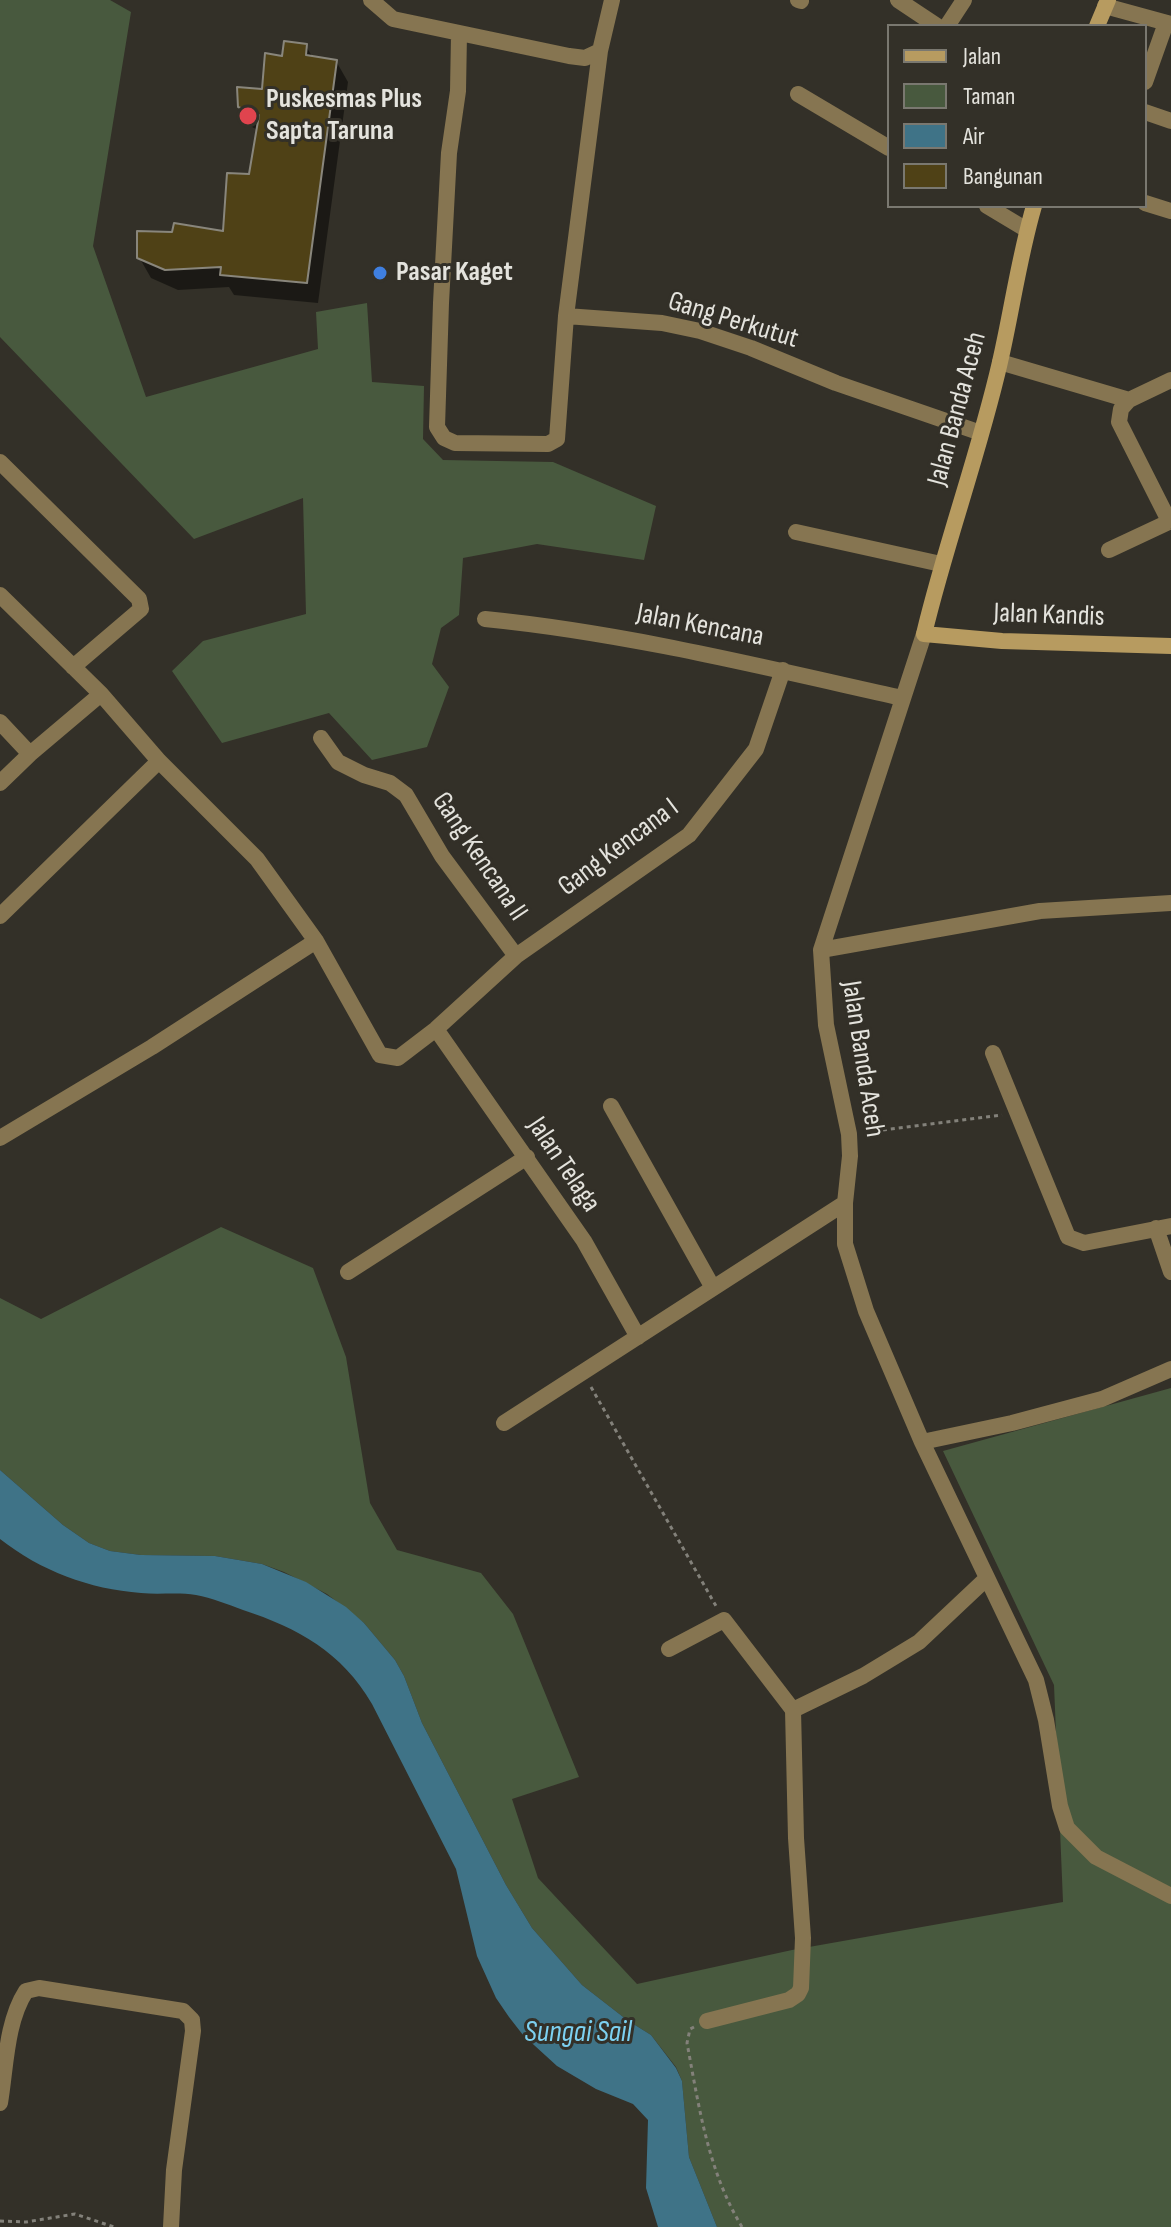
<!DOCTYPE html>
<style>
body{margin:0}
#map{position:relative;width:1171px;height:2227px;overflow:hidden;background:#333028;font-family:"Sofia Sans Condensed",sans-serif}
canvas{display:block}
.legend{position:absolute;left:887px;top:24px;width:260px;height:184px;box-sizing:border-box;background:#333028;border:2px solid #7a7870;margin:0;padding:10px 14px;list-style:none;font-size:24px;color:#e4e3dd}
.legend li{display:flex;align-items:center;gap:16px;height:40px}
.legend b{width:40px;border:2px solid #7a7870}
</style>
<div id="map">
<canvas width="1171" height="2227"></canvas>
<ul class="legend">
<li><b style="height:10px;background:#b79b60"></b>Jalan</li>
<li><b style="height:22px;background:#48593e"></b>Taman</li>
<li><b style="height:22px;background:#3f7387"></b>Air</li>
<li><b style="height:22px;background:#4f4116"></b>Bangunan</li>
</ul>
</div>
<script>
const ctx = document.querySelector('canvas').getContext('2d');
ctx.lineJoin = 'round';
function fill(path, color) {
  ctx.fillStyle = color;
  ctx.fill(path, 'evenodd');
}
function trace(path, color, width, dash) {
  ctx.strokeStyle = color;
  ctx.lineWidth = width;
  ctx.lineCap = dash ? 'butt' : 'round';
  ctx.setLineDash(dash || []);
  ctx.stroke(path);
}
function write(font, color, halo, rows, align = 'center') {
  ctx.font = font + ' "Sofia Sans Condensed",sans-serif';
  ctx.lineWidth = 6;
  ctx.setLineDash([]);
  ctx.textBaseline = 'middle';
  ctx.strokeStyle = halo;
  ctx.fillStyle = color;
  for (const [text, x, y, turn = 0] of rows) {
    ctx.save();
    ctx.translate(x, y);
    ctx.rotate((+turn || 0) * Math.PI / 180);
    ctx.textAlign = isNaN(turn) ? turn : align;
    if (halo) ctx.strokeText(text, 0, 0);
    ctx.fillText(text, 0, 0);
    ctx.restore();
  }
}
fill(new Path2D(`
 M0 0H110L131 12 93 246 146 397 318 349 316 312 367 303 372 382 424 386 423 439 443 460 553 462 656 506 644 560 537 544 463 558 459 615 441 628 432 664 449 687 427 747 372 760 329 713 222 743 172 671 203 641 306 614 303 498 194 539 0 337Z
 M221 1227 313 1268 346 1357 370 1503 397 1550 481 1573 513 1614 579 1777 512 1799 538 1878 637 1984 792 1950 1063 1902 1054 1685 943 1451 1171 1388V2227H717L689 2157 682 2081 676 2067 651 2035 627 2020 582 1985 532 1928 506 1885 422 1723 404 1676 395 1660 364 1623 327 1594 284 1572 262 1564 215 1556 141 1555 110 1551 89 1543 63 1525 0 1470V1298L41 1319Z`), '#48593e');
fill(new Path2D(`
 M0 1470 63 1525 89 1543 110 1551 141 1555 215 1556 262 1564 306 1582 346 1607 364 1623 395 1660 404 1676 422 1723 506 1885 532 1928 582 1985 627 2020 651 2035 676 2068 682 2081 689 2157 717 2227H658L646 2188 648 2120 633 2104 596 2089 557 2066 523 2035 509 2017 496 1998 477 1956 456 1869 372 1704C342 1652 298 1628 243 1610 227 1604 212 1598 196 1595 178 1592 159 1595 141 1593 89 1589 41 1571 0 1539Z`), '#3f7387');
fill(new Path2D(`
 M306 46 313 58 336 61 348 82 318 303 234 295 229 287 178 290 151 278 139 257 225 234 250 176 258 130 252 127 240 106 264 91 284 59Z`), '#0007');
const building = new Path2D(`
 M284 41 307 44 306 55 337 60 307 283 220 275 221 267 165 270 137 258V231L172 232 174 223 223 231 227 173 249 174 259 115 238 107 237 87 262 89 265 53 282 56Z`);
fill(building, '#4f4116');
trace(building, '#89867c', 2);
trace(new Path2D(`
 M867 1132 1002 1115
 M591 1387 716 1606
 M694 2027 690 2029 687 2043C699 2107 708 2171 742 2227
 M0 2221 26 2222 75 2214 114 2227`), '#83817a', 3, [4, 4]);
trace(new Path2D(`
 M371 0 393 19 569 56 585 58 600 51
 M798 0 801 1
 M898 0 937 26
 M1105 6 1171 24
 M947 26 964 0
 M459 34 458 91 449 153 441 303 437 427 444 438 455 443 548 444 557 439 566 316 662 323 700 331 751 348 836 383 981 433
 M1145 82 1166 23
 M798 94 889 148
 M1145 112 1171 121
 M1145 203 1171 211
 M987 206 1027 230
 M566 316 600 51 612 0
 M1000 362 1129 400
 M0 462 139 599 141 609 73 667
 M1169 521 1119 422 1121 409 1129 400 1171 380
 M796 532 941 564
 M1109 550 1171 521
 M0 595 101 694 159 761 257 859 316 941 380 1055 398 1058 436 1029 516 956 689 835 756 749 783 670
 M485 619C626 633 763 667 902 698
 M924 634 821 950 826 1025 849 1134 850 1156 845 1203V1244L866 1311 922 1442 1036 1680 1046 1720 1060 1806 1067 1828 1096 1857 1171 1896
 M0 722 30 754
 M321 738 338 762 364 775 390 783 406 795 442 856 516 956
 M0 783 30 754 101 694
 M0 916 159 761
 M821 950 1040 911 1171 903
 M436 1029 584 1241 638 1337
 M993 1053 1068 1237 1084 1243 1171 1226
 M611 1106 713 1288
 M0 1138 152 1047 316 941
 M1156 1228 1171 1272
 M348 1272 527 1157
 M504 1423 845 1203
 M922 1442 1012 1423 1102 1399 1171 1369
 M669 1649 724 1620 793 1710 796 1838 803 1938 801 1988 798 1994 789 2000 707 2021
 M793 1710 863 1676 919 1642 987 1578
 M0 2103C6 2067 6 2022 26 1991L39 1988 183 2011 192 2020 193 2031 174 2170 171 2227`), '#867551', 16);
trace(new Path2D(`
 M1097 26 1108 0
 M1034 206C1019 257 1012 310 1000 362 979 454 946 542 924 634L1002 641 1171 646`), '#b79b60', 16);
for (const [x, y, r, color] of [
 [248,116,10,"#e0444e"],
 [380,273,8,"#3f7fe0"]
]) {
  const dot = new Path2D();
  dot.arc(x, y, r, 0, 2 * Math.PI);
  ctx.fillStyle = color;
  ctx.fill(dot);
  trace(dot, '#333028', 3);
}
write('bold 28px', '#e4e3dd', '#333028', [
 ["Puskesmas Plus",266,100],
 ["Sapta Taruna",266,132],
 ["Pasar Kaget",396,273]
], 'left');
write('28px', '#e4e3dd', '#333028', [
 ["Gang Perkutut",733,321,17],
 ["Jalan Banda Aceh",958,409,-75],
 ["Jalan Kandis",1049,616,2],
 ["Jalan Kencana",700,626,11],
 ["Gang Kencana I",619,848,-37],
 ["Gang Kencana II",479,857,56],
 ["Jalan Banda Aceh",862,1059,81],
 ["Jalan Telaga",563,1165,56]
]);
write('italic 30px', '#7dd1f1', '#333028', [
 ["Sungai Sail",578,2033]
]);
</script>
